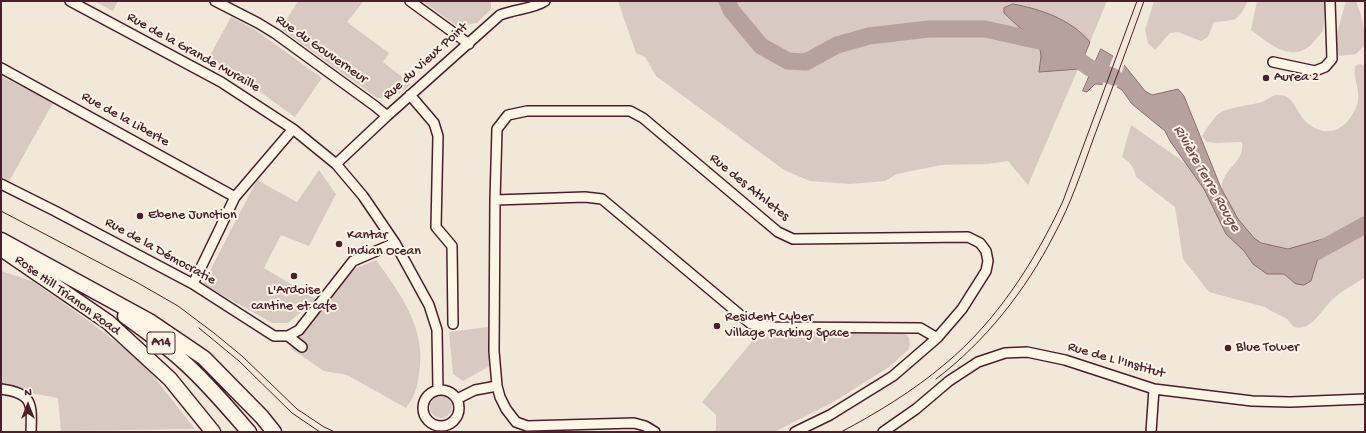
<!DOCTYPE html>
<meta charset="utf-8">
<style>
body{margin:0}
#map{position:relative;width:1366px;height:433px;overflow:hidden;background:#f1e8da;font-family:"Gochi Hand",sans-serif}
canvas{display:block}
.frame{position:absolute;inset:0;border:2px solid #4a1f2b;pointer-events:none}
.north{position:absolute;left:8px;top:385px;width:40px;height:40px;-webkit-text-stroke:3px #fcf5e5;paint-order:stroke;rotate:0deg;font-size:11px;font-weight:700;line-height:16px;text-align:center;color:#4a1f2b}
.north::after{content:'';display:block;margin:auto;width:14px;height:18px;background:#4a1f2b;clip-path:polygon(50% 0,100% 100%,50% 72%,0 100%)}
</style>
<div id="map">
<canvas width="1366" height="433"></canvas>
<div class="frame"></div>
<div class="north">N</div>
</div>
<script>
const ctx = document.querySelector('canvas').getContext('2d');
ctx.lineJoin = 'round';
function fill(path, color) {
  ctx.fillStyle = color;
  ctx.fill(path, 'evenodd');
}
function trace(path, color, width, dash) {
  ctx.strokeStyle = color;
  ctx.lineWidth = width;
  ctx.lineCap = dash ? 'butt' : 'round';
  ctx.setLineDash(dash || []);
  ctx.stroke(path);
}
function write(font, color, halo, rows, align = 'center') {
  ctx.font = font + ' "Gochi Hand",sans-serif';
  ctx.lineWidth = 4;
  ctx.setLineDash([]);
  ctx.textBaseline = 'middle';
  ctx.strokeStyle = halo;
  ctx.fillStyle = color;
  for (const [text, x, y, turn = 0] of rows) {
    ctx.save();
    ctx.translate(x, y);
    ctx.rotate((+turn || 0) * Math.PI / 180);
    ctx.textAlign = isNaN(turn) ? turn : align;
    if (halo) ctx.strokeText(text, 0, 0);
    ctx.fillText(text, 0, 0);
    ctx.restore();
  }
}
fill(new Path2D(`
 M94 1H118L113 11Z
 M298 1H364L347 22 389 53 383 62 411 84C399 95 393 98 377 98L281 29Z
 M422 1H491V9L477 23 457 26Z
 M618 1H1107L1090 42 1080 31 1029 7 1013 4 1004 8 1020 28 1032 33 1039 43 1041 56 1039 72 1078 69 1028 185 1008 161 988 164 941 165 897 174 885 181 850 184 810 181 784 170 656 76 645 57 636 53Z
 M1154 1H1248C1237 22 1238 20 1214 22L1208 37 1201 41 1178 32 1170 33 1155 50 1148 43 1145 30Z
 M1257 1H1326L1323 31C1318 36 1312 46 1305 49 1286 60 1265 40 1251 30Z
 M1346 1H1356C1362 17 1365 28 1365 45L1356 54 1339 56 1335 49V40Z
 M231 17 254 29 322 78 295 117 260 92 207 61Z
 M1359 64 1365 65V277C1354 285 1342 290 1332 300 1322 309 1310 334 1293 326 1291 324 1289 321 1287 319 1280 315 1272 312 1265 307L1209 292 1183 259 1175 207 1136 177C1134 167 1130 162 1122 157L1131 125 1221 188C1222 185 1222 181 1224 178 1231 164 1244 160 1242 142L1216 143 1207 142 1202 136C1206 129 1211 122 1216 116 1227 106 1249 106 1262 102 1267 100 1271 96 1276 95 1279 95 1282 95 1285 96 1295 100 1298 115 1306 122 1316 131 1330 135 1341 127 1348 123 1356 110 1358 102 1360 90 1353 78 1355 66Z
 M1 76 53 103 7 185 1 182Z
 M319 170 336 194 309 246 281 235 264 268 316 299 288 323H272L203 284 257 180 297 202Z
 M376 260C401 294 427 330 419 374 418 380 417 387 415 392 413 398 409 403 406 408L347 375 324 371 291 349 299 336 354 269Z
 M1 271 32 281 89 321 144 364 195 429 61 431 58 398 1 388Z
 M488 327 490 366 463 381 453 374 449 332Z
 M898 332 907 335 909 338 910 345 908 350 889 367 830 404 774 432H714L716 429V415L702 402 759 333Z
 M430 407a11 11 0 1 1 22 0a11 11 0 1 1-22 0Z`), '#d8cac0');
const water = new Path2D(`
 M1013 4C1041 9 1072 20 1090 42L1079 69 1039 72 1041 56 1039 43 1032 33 1020 28 1004 13V8Z
 M1101 49 1121 61 1145 91 1152 95 1178 89 1184 96 1221 188 1238 219 1254 238 1261 243 1288 249 1330 237 1337 242 1318 258 1311 281 1304 285 1296 284 1284 274H1267L1253 264 1244 251 1226 234 1204 189 1170 141 1165 131 1132 104 1122 90 1114 85 1095 84 1087 92 1083 91Z`);
fill(water, '#b6a19c');
trace(water, '#8b6d6f', 1);
fill(new Path2D(`
 M1114 54 1123 59 1125 63 1116 89 1114 87 1102 86Z`), '#f1e8da');
trace(new Path2D(`
 M727 1 731 10 761 46 788 61 806 62 837 45 869 36 929 29H985L1057 45 1090 68 1114 77
 M1316 252 1365 225`), '#b6a19c', 17);
const minor = new Path2D(`
 M70 1 221 82 293 129 336 164 363 196 395 243 429 305 437 330 438 390
 M215 1 258 23 276 34 375 106 387 116
 M410 1 469 44
 M1273 62 1315 71 1325 67 1332 59 1330 1
 M1 68 235 197
 M410 95 434 123 438 136 436 227 452 246 453 324
 M336 164 387 116 500 15C515 9 533 9 545 1
 M1 184 55 211 193 284 274 336H288L302 347
 M495 200 585 197 602 199 751 324 773 327 920 328 937 338
 M193 284 235 197 293 129
 M288 336 299 330 353 261 395 243
 M1 389C33 393 32 404 31 432
 M423 408a18 18 0 1 1 36 0a18 18 0 1 1-36 0Z
 M457 399 475 390 497 386
 M655 432 645 426 634 423 527 426 516 422 506 409 500 397 497 386 494 351 495 200 497 129 508 115 527 111H630L643 118 778 232 793 239 968 237 980 243 986 251 988 261 986 271 962 309 937 338 893 376 830 415 795 432
 M883 432 916 409 949 381 978 362 1005 353 1027 352 1065 360 1154 389 1252 401 1290 402 1365 399
 M1151 432 1154 389`);
const primary = new Path2D(`
 M1 240 151 322 204 358 262 417 274 432
 M3 250 108 322 170 379 213 432
 M125 316C146 331 167 346 186 364 209 385 229 409 249 432`);
trace(minor, '#4a1f2b', 12);
trace(primary, '#4a1f2b', 17);
trace(minor, '#fcf5e5', 9);
trace(primary, '#fcf5e5', 14);
trace(new Path2D(`
 M1 211 138 283 178 306 214 333 242 356 297 409 324 427 335 432
 M199 328 239 361 292 413 320 432
 M936 379C985 342 1026 290 1054 235 1071 204 1082 170 1094 137 1111 92 1128 46 1144 1
 M841 432C877 413 913 391 945 364 997 321 1035 261 1063 201L1137 1`), '#4a1f2b', 1);
for (const [x, y, r, color] of [
 [1266,78,4,"#4a1f2b"],
 [140,216,4,"#4a1f2b"],
 [339,244,4,"#4a1f2b"],
 [294,276,4,"#4a1f2b"],
 [717,326,4,"#4a1f2b"],
 [1228,348,4,"#4a1f2b"]
]) {
  const dot = new Path2D();
  dot.arc(x, y, r, 0, 2 * Math.PI);
  ctx.fillStyle = color;
  ctx.fill(dot);
  trace(dot, '#fcf5e5', 1.5);
}
for (const [x, y, w] of [
 [161,343,28]
]) {
  const box = new Path2D();
  box.roundRect(x - w / 2, y - 11, w, 22, 3);
  ctx.fillStyle = '#fcf5e5';
  ctx.fill(box);
  trace(box, '#4a1f2b', 1);
}
write('bold 13px', '#4a1f2b', null, [
 ["A14",161,343]
]);
write('14px', '#4a1f2b', '#fcf5e5', [
 ["Rue du Gouverneur",321,50,35],
 ["Rue de la Grande Muraille",193,53,29],
 ["Rue du Vieux Point",426,62,-42],
 ["Rue de la Liberte",125,120,29],
 ["Rue des Athletes",749,188,39],
 ["Rue de la Démocratie",160,252,29],
 ["Rose Hill Trianon Road",67,296,36],
 ["Rue de L l'Institut",1116,361,16]
]);
write('14px', '#4a1f2b', '#fcf5e5', [
 ["Aurea 2",1274,78],
 ["Ebene Junction",148,216],
 ["Kantar",347,236],
 ["Indian Ocean",347,252],
 ["L'Ardoise",294,291,"center"],
 ["cantine et cafe",294,307,"center"],
 ["Resident Cyber",725,318],
 ["Village Parking Space",725,334],
 ["Blue Tower",1236,348]
], 'left');
write('italic 15px', '#704c53', '#fcf5e5', [
 ["Rivière Terre Rouge",1206,179,60]
]);
</script>
